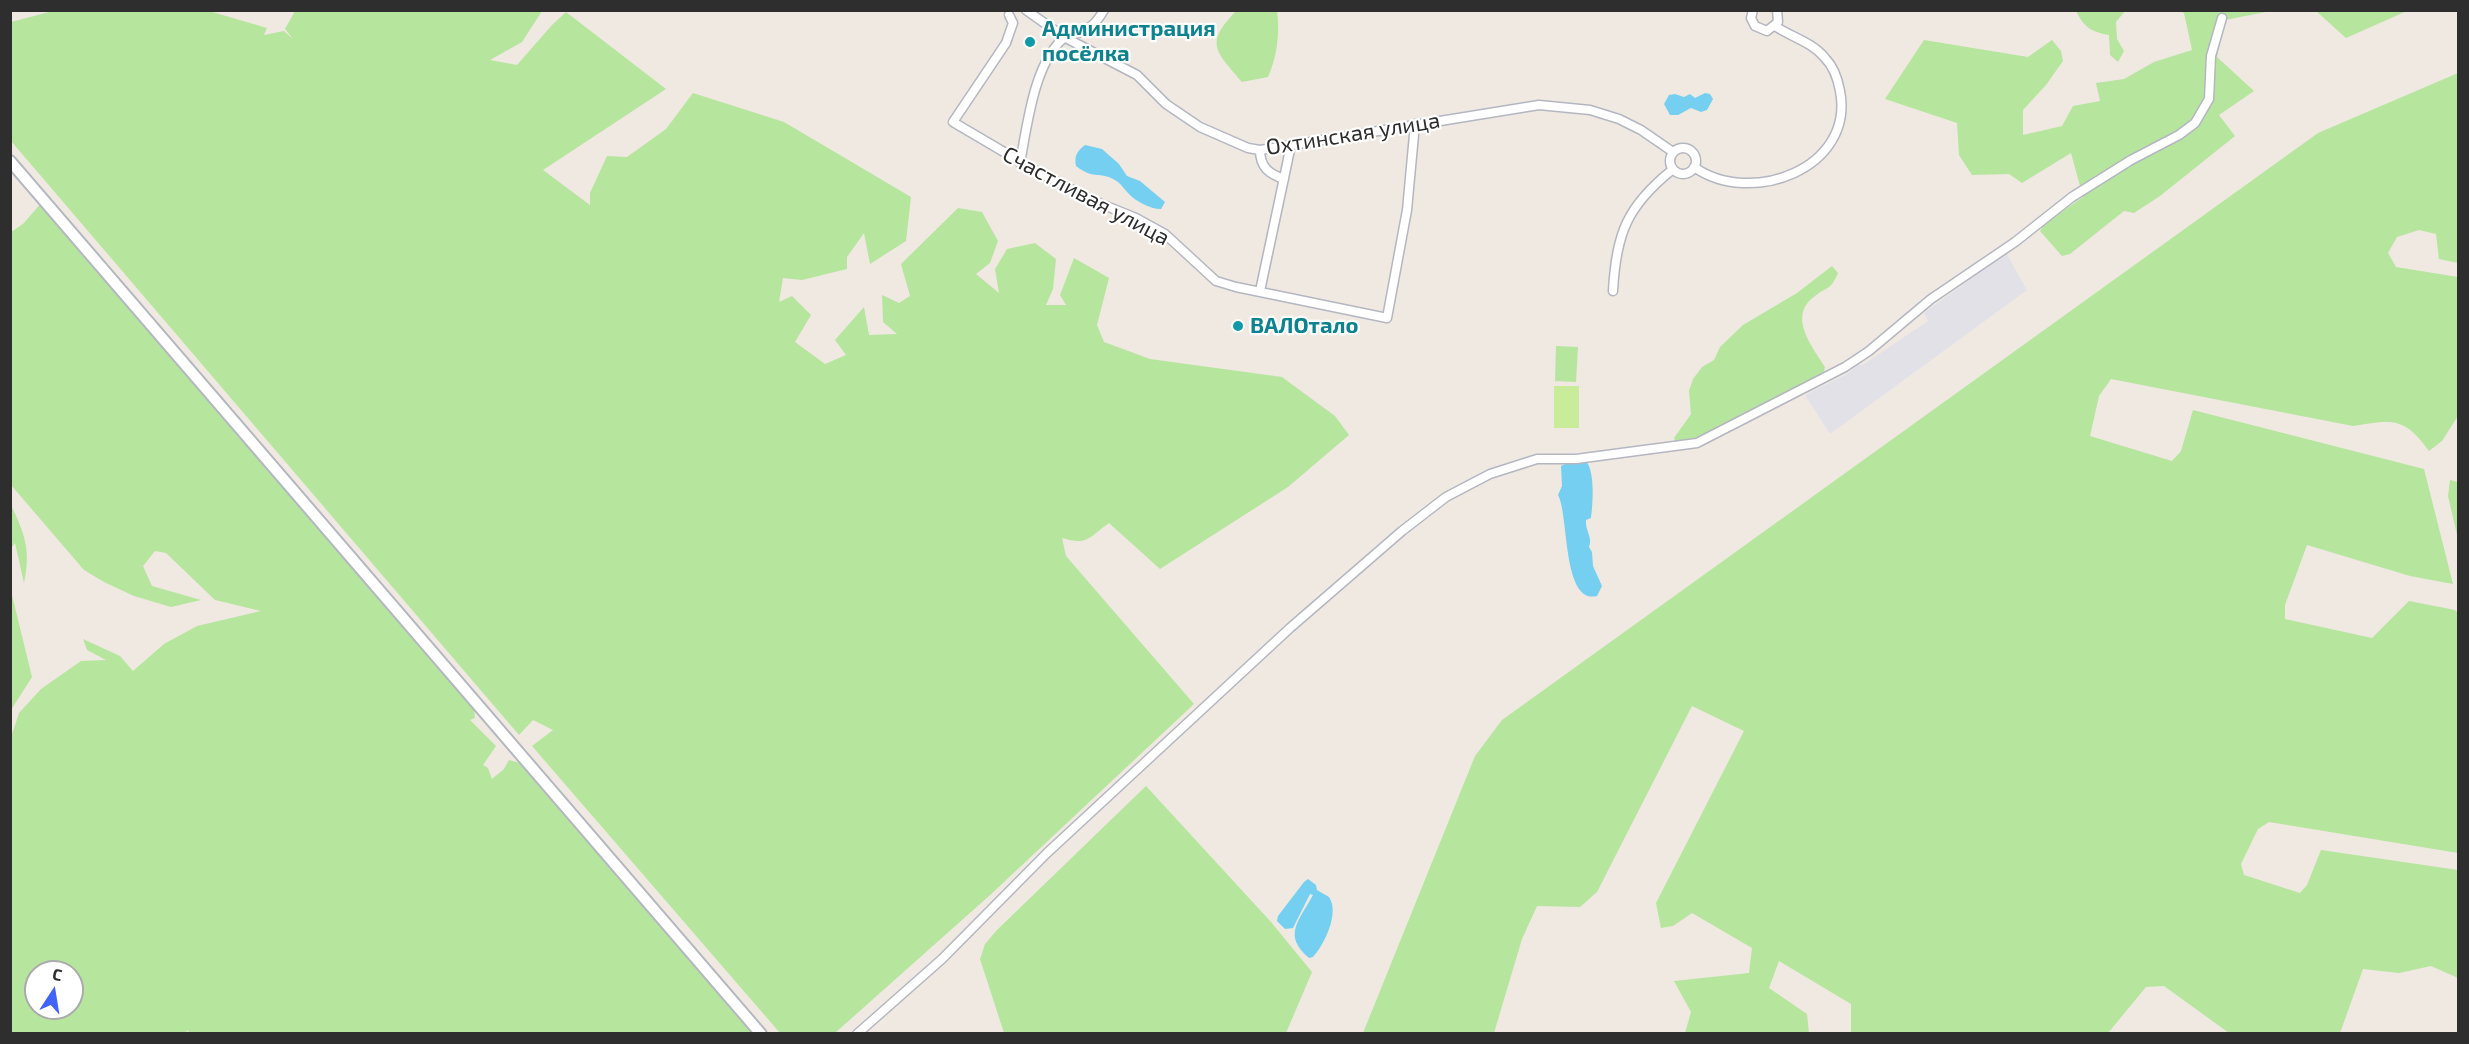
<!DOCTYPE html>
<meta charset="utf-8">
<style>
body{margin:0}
#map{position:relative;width:2469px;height:1044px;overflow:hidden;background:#efe9e1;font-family:"Exo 2",sans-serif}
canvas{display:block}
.frame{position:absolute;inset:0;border:12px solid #2e2e2e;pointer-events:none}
.north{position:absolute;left:24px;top:960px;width:60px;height:60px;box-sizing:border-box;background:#fff;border:2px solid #ababab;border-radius:50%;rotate:12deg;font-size:16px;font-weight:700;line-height:24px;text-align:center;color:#2e2e2e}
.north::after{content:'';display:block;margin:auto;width:21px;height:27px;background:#4264fb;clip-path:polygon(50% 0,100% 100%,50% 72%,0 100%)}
</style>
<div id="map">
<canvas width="2469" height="1044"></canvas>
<div class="frame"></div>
<div class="north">С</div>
</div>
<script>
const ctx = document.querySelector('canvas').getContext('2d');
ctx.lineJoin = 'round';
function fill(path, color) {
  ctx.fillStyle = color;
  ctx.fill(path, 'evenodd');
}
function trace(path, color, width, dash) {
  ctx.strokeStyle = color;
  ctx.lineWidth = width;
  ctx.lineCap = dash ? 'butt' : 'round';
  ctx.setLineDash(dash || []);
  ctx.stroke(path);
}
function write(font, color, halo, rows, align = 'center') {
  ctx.font = font + ' "Exo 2",sans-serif';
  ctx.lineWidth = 4.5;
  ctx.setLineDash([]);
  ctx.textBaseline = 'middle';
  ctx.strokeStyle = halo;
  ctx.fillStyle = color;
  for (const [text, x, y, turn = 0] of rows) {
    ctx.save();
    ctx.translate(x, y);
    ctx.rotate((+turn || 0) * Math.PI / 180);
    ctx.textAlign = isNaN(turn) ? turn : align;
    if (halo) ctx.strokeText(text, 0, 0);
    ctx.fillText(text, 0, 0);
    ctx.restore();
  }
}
fill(new Path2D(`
 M2006 253 2027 290 1830 434 1805 395 1847 374 1859 364 1861 366 1928 321 1924 313Z`), '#e3e1e8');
fill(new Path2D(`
 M169 10 172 12 209 11 267 28 264 35 284 31 293 39 285 29 295 11H542L522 42 490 60 517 65 552 25 566 12 666 89 543 170 590 205V193L607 156 627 157 666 129 693 93 784 122 911 197 906 241 870 264 864 233 847 257V269L802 280 783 278 779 302 792 296 811 315 795 342 825 364 846 355 835 340 864 307 869 335 897 334 883 322 882 295 899 303 910 296 901 264 958 208 982 212 998 241 990 263 976 274 999 293 995 269 1007 249 1035 243 1056 259 1053 289 1046 305H1066L1060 295 1074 258 1109 278 1097 325 1104 342 1150 359 1282 377 1335 416 1349 435 1288 487 1160 569 1109 523C1089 537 1088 546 1062 538L1066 556 1194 704 989 896 835 1033H780L532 746 553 730 533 720 519 735 11 141V22L53 11Z
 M1236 11H1277C1280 33 1277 57 1268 77L1242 82C1216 51 1204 44 1236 11Z
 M2076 11H2125L2116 22 2117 39 2124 51 2118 62 2110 55 2109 35C2091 32 2084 27 2076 11Z
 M2179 11H2271L2225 20 2217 57 2254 91 2219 115 2235 136 2160 196 2134 213 2124 211 2070 254 2062 256 2040 231 2044 224 2083 197 2071 153 2022 183 2009 174 1972 175 1959 155 1957 123 1885 99 1924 40 2028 57 2052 40 2061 51 2063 61 2046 85 2023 110V135L2062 126 2073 106 2100 101 2096 83 2124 79 2154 62 2192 50 2184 13Z
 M2316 11H2407L2346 38Z
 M2458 73V263L2439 259 2436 234 2419 230 2397 237 2388 253 2396 267 2458 277V416L2442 441 2429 451C2404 416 2392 420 2353 426L2111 379 2099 396 2090 436 2172 461 2181 451 2193 410 2424 469 2453 584 2410 576 2307 545 2285 605V619L2372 638 2409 601 2455 610 2458 613V853L2269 822 2258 829 2241 864 2244 875 2300 893 2307 885 2321 850 2458 870V978L2431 966 2399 973 2363 969 2340 1033H2229L2164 986 2146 987 2108 1033 1851 1034V1004L1779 961 1769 988 1807 1014 1809 1033H1685L1691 1012 1674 981 1749 973 1752 948 1692 913 1673 926 1661 928 1656 903 1744 731 1692 706 1597 892 1580 907 1537 906 1522 939 1494 1033H1363L1475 756 1502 720 2318 133Z
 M42 202 474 709 475 718 470 720 496 746 483 765 488 768 492 779 504 769 509 760 524 764 752 1033 189 1034 188 1030 184 1034 11 1033 10 740 19 713 41 689 81 661 106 660 87 650 83 639 120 656 133 671 164 644 197 626 261 611 215 600 166 553 155 551 143 566 152 586 201 600 171 607 134 596 104 582 84 570 11 485 10 233 24 223ZM36 972H72V1008H36Z
 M1832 266 1838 273C1830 291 1829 285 1815 296 1787 316 1812 346 1825 367L1824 372 1701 437 1676 442 1674 438 1691 414 1689 391 1693 379 1702 367 1714 360 1720 347 1743 325 1797 293Z
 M1556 346 1578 347 1576 382 1555 381Z
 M2450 480 2458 482V539L2448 496Z
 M11 505C25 534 31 551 24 583L15 543 11 548Z
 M11 591 32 677 11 710H10Z
 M1146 786 1271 922 1312 972 1286 1033H1004L980 959 985 944 997 930Z`), '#b6e59e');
fill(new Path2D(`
 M1554 386H1579V428H1554Z`), '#c9ec9a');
fill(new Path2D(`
 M1705 93 1710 94 1713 99 1707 110 1701 112 1691 108 1678 115H1670L1664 104 1669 95 1675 94 1684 97 1690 94 1695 98Z
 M1085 145 1102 149 1119 164 1127 176 1140 181 1165 202 1161 209C1150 209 1135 201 1128 193 1124 189 1122 185 1118 182 1101 170 1095 181 1076 166 1074 156 1077 151 1085 145Z
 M1586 461C1595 471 1593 504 1591 518L1586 520C1585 531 1593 537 1589 547L1592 552 1593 566 1602 586 1597 596C1562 605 1569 514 1558 495L1562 486 1561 466 1565 464Z
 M1308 879 1316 885 1317 890 1329 897C1340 913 1324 945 1313 957L1309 958C1282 935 1299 921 1313 895L1310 894 1293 928 1285 929 1277 921 1278 916 1304 882Z`), '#75cff0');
const minor = new Path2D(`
 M1026 10 1064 37 1137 75 1166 104 1200 127 1248 148 1260 150 1273 148 1539 105 1590 110 1619 119 1641 130 1673 152
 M1753 10 1751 18 1755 26 1767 31 1778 22 1777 10
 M1009 15 1013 23 1006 43 953 122 1038 172 1094 201 1136 218 1165 234 1216 281 1236 287 1387 318 1407 210 1415 124
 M1670 161a13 13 0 1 1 26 0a13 13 0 1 1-26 0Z
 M1260 150C1260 167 1269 174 1284 179
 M1020 163C1027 127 1034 62 1064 38 1068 35 1076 34 1081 32 1092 28 1098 20 1104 10
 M1694 167C1750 207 1855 169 1840 91 1838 80 1833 66 1825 58 1812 42 1791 37 1775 26
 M1260 291 1291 145
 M1613 291C1616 234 1627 206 1672 170
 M857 1034 942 959 1047 853 1290 628 1402 531 1446 497 1490 474 1537 459H1576L1697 443 1845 367 1869 351 1931 299 2015 242 2072 197 2131 160 2179 135 2195 123 2209 99 2211 56 2222 18`);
const tertiary = new Path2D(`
 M10 161 761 1034`);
trace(minor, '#b4b7c1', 11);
trace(tertiary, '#b4b7c1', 14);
trace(minor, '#fff', 8);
trace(tertiary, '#fff', 10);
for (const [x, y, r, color] of [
 [1030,42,6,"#0f9aa8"],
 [1238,326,6,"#0f9aa8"]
]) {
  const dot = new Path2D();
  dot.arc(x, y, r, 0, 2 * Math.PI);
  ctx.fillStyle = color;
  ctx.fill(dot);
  trace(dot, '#fff', 2);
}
write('bold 22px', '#0d838f', '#fff', [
 ["Администрация",1042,29],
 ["посёлка",1042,54],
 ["ВАЛОтало",1250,326]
], 'left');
write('22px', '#2e2e2e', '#fff', [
 ["Охтинская улица",1353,134,-9],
 ["Счастливая улица",1086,196,28]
]);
</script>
